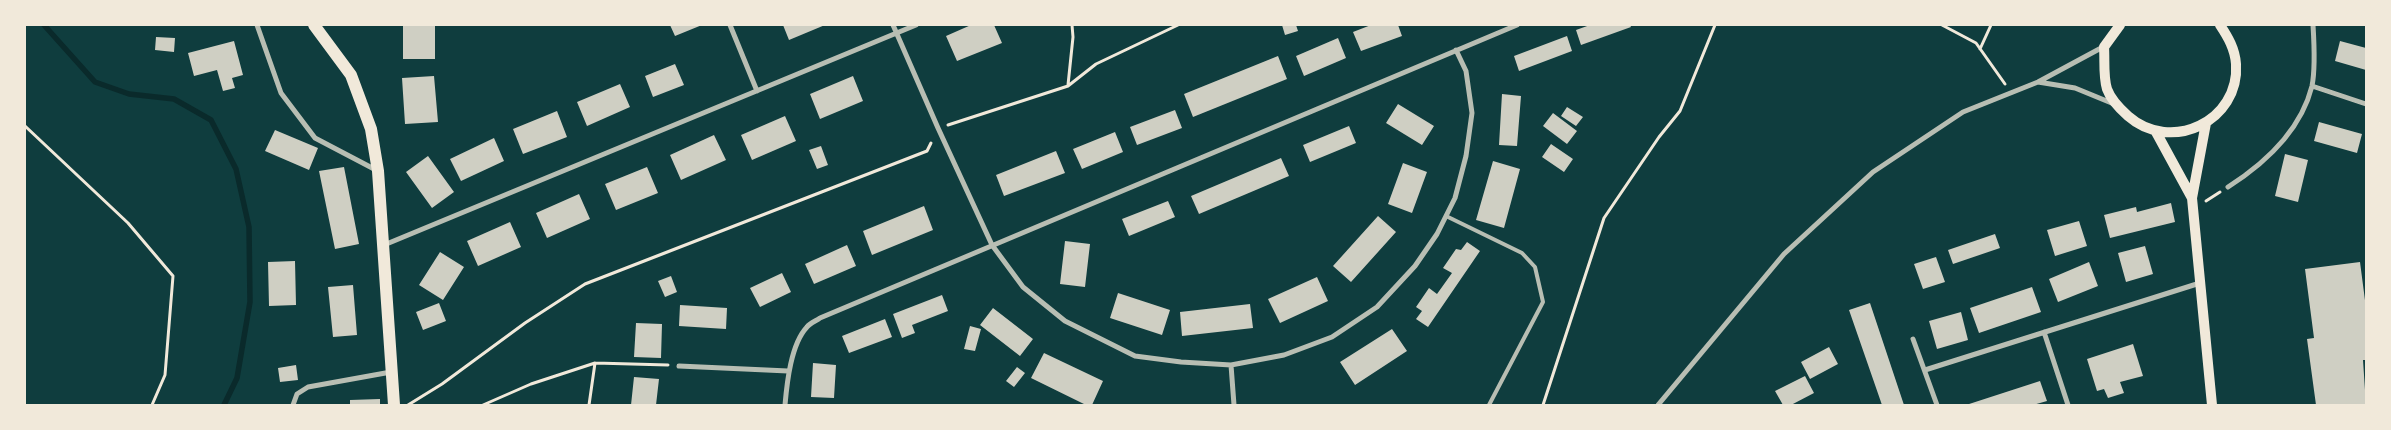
<!DOCTYPE html>
<style>
body{margin:0}
#map{position:relative;width:2391px;height:430px;overflow:hidden;background:#0f3d3e;font-family:"Exo 2",sans-serif}
canvas{display:block}
.frame{position:absolute;inset:0;border:26px solid #f1e9da;pointer-events:none}
</style>
<div id="map">
<canvas width="2391" height="430"></canvas>
<div class="frame"></div>
</div>
<script>
const ctx = document.querySelector('canvas').getContext('2d');
ctx.lineJoin = 'round';
function trace(path, color, width, dash) {
  ctx.strokeStyle = color;
  ctx.lineWidth = width;
  ctx.lineCap = dash ? 'butt' : 'round';
  ctx.setLineDash(dash || []);
  ctx.stroke(path);
}
function fill(path, color) {
  ctx.fillStyle = color;
  ctx.fill(path, 'evenodd');
}
trace(new Path2D(`
 M44 25 95 82 129 94 174 99 211 120 236 169 249 227 250 302 237 378 224 405`), '#0a2a2b', 5.5);
fill(new Path2D(`
 M403 25H435V59H403Z
 M670 25H702L675 36Z
 M783 25H825L789 40Z
 M971 25H994L1002 43 957 61 946 36Z
 M1282 25H1296L1298 31 1285 35Z
 M1371 25H1398L1402 36 1361 51 1353 32Z
 M1590 25H1630L1631 27 1581 45 1576 30Z
 M1567 36 1572 51 1519 71 1514 56Z
 M156 37 175 38 174 52 155 50Z
 M1338 38 1346 58 1304 76 1296 56Z
 M234 41 243 75 232 78 235 88 223 91 217 70 194 76 188 53Z
 M2340 41 2366 48V70L2335 61Z
 M1278 56 1287 79 1193 117 1184 94Z
 M675 64 684 85 653 97 645 76Z
 M434 76 438 122 405 124 402 78Z
 M853 76 863 101 820 119 810 94Z
 M620 84 630 107 587 126 577 102Z
 M1502 94 1521 96 1517 146 1499 145Z
 M1398 104 1434 126 1422 145 1386 123Z
 M1567 107 1583 117 1576 126 1561 116Z
 M1175 110 1182 128 1137 145 1130 127Z
 M557 111 567 137 523 154 513 129Z
 M1553 113 1577 131 1567 144 1543 126Z
 M785 116 796 141 752 160 741 135Z
 M2319 122 2362 134 2357 153 2314 141Z
 M1349 126 1356 143 1310 162 1303 145Z
 M275 130 318 148 309 170 265 151Z
 M1115 132 1123 152 1082 169 1073 149Z
 M714 135 726 160 681 180 670 155Z
 M494 138 504 161 461 181 450 159Z
 M1551 144 1573 159 1564 172 1542 157Z
 M821 146 828 165 817 169 809 150Z
 M1056 151 1065 173 1004 196 996 175Z
 M2285 154 2308 160 2298 202 2275 196Z
 M428 156 454 192 432 208 406 172Z
 M1281 158 1289 176 1199 214 1191 196Z
 M1493 161 1520 169 1504 228 1476 220Z
 M1403 163 1427 172 1412 213 1388 204Z
 M344 167 359 244 335 249 319 171Z
 M647 167 658 193 616 210 605 184Z
 M579 194 590 219 547 238 536 213Z
 M1168 201 1175 217 1129 236 1122 219Z
 M2171 203 2175 222 2110 238 2104 215 2136 207 2137 212Z
 M924 206 933 230 872 255 863 231Z
 M1378 216 1396 232 1351 282 1333 266Z
 M2079 221 2087 246 2055 256 2047 230Z
 M510 222 521 247 478 266 467 241Z
 M1995 234 2000 248 1953 264 1948 250Z
 M1065 241 1090 244 1085 287 1060 284Z
 M1467 242 1480 251 1428 327 1416 319 1422 311 1416 307 1429 288 1437 294 1452 273 1443 268 1456 249 1461 250Z
 M847 245 856 266 814 284 805 264Z
 M2145 246 2153 274 2126 282 2118 253Z
 M440 252 464 267 443 300 419 285Z
 M1936 257 1945 282 1923 289 1914 264Z
 M295 261 296 305 269 306 268 262Z
 M2089 262 2098 286 2058 302 2049 279Z
 M2360 262 2366 308V360H2363L2366 405H2316L2307 339 2314 338 2305 269Z
 M782 273 791 292 760 307 750 288Z
 M671 276 677 292 665 297 658 281Z
 M1317 277 1328 301 1280 323 1268 299Z
 M353 285 357 335 333 337 328 287Z
 M2032 287 2041 312 1979 333 1970 308Z
 M1118 293 1170 310 1162 335 1110 318Z
 M942 295 948 311 912 325 915 333 902 338 893 314Z
 M439 303 446 321 423 330 416 312Z
 M1870 303 1904 405H1882L1849 310Z
 M1250 304 1253 328 1182 336 1180 312Z
 M680 305 727 308 726 329 679 326Z
 M993 308 1033 339 1020 356 980 325Z
 M1961 312 1968 340 1937 349 1929 321Z
 M885 319 892 337 849 353 842 336Z
 M636 323 662 324 661 358 634 357Z
 M970 326 981 329 975 351 964 349Z
 M1392 329 1407 351 1355 385 1340 362Z
 M2133 344 2143 376 2120 382 2124 393 2108 398 2104 389 2097 391 2087 359Z
 M1829 347 1838 364 1810 379 1801 362Z
 M1044 353 1103 381 1092 405H1086L1031 378Z
 M813 363 836 365 834 398 811 397Z
 M296 365 298 380 280 382 278 368Z
 M1017 367 1025 373 1014 387 1006 381Z
 M1805 376 1814 393 1791 405H1783L1775 391Z
 M634 377 659 379 656 405H631Z
 M2040 381 2047 401 2033 405H1966Z
 M380 399V405H350V400Z`), '#cfcfc3');
trace(new Path2D(`
 M1942 25 1976 43 2005 84
 M1980 49 1991 25
 M1068 85 1073 37 1072 25
 M948 125 1068 86 1096 64 1178 25
 M25 126 128 223 173 276 165 375 152 405
 M2206 201 2220 192
 M408 405 442 384 525 323 585 284 927 151 931 143
 M483 405 531 384 595 363 668 365
 M589 405 595 363
 M1543 405 1604 218 1659 137 1680 111 1715 25`), '#f1e9da', 3);
trace(new Path2D(`
 M1446 216 1522 253 1535 267 1543 302 1489 405`), '#b8beb3', 4);
trace(new Path2D(`
 M257 25 281 93 315 138 376 170
 M730 25 757 91
 M893 25 938 128 992 245 1023 287 1065 321 1135 356 1181 362 1231 365 1284 355 1332 337 1377 307 1415 266 1437 234 1455 198 1466 156 1472 113 1466 71 1456 50
 M2038 82 2075 88 2114 104
 M2312 86 2366 104
 M2228 187C2264 164 2301 130 2312 86 2315 71 2314 41 2313 25
 M384 245 916 25
 M2044 332 2068 405
 M1913 339 1937 405
 M1231 365 1234 405
 M679 366 788 371
 M1925 370 2200 283
 M293 405 297 394 308 387 391 372
 M785 405C787 382 791 344 807 327 810 323 816 321 820 318L1517 25
 M1658 405 1784 254 1873 172 1963 112 2038 82 2103 47`), '#b8beb3', 5);
trace(new Path2D(`
 M2120 25 2104 47C2105 60 2103 76 2107 89 2111 100 2119 108 2128 116 2171 154 2240 121 2236 64 2235 49 2228 37 2220 25
 M2206 123 2192 198 2212 405
 M2156 132 2192 198`), '#f1e9da', 10);
trace(new Path2D(`
 M314 25 351 75 371 129 378 171 394 405`), '#f1e9da', 12);
</script>
